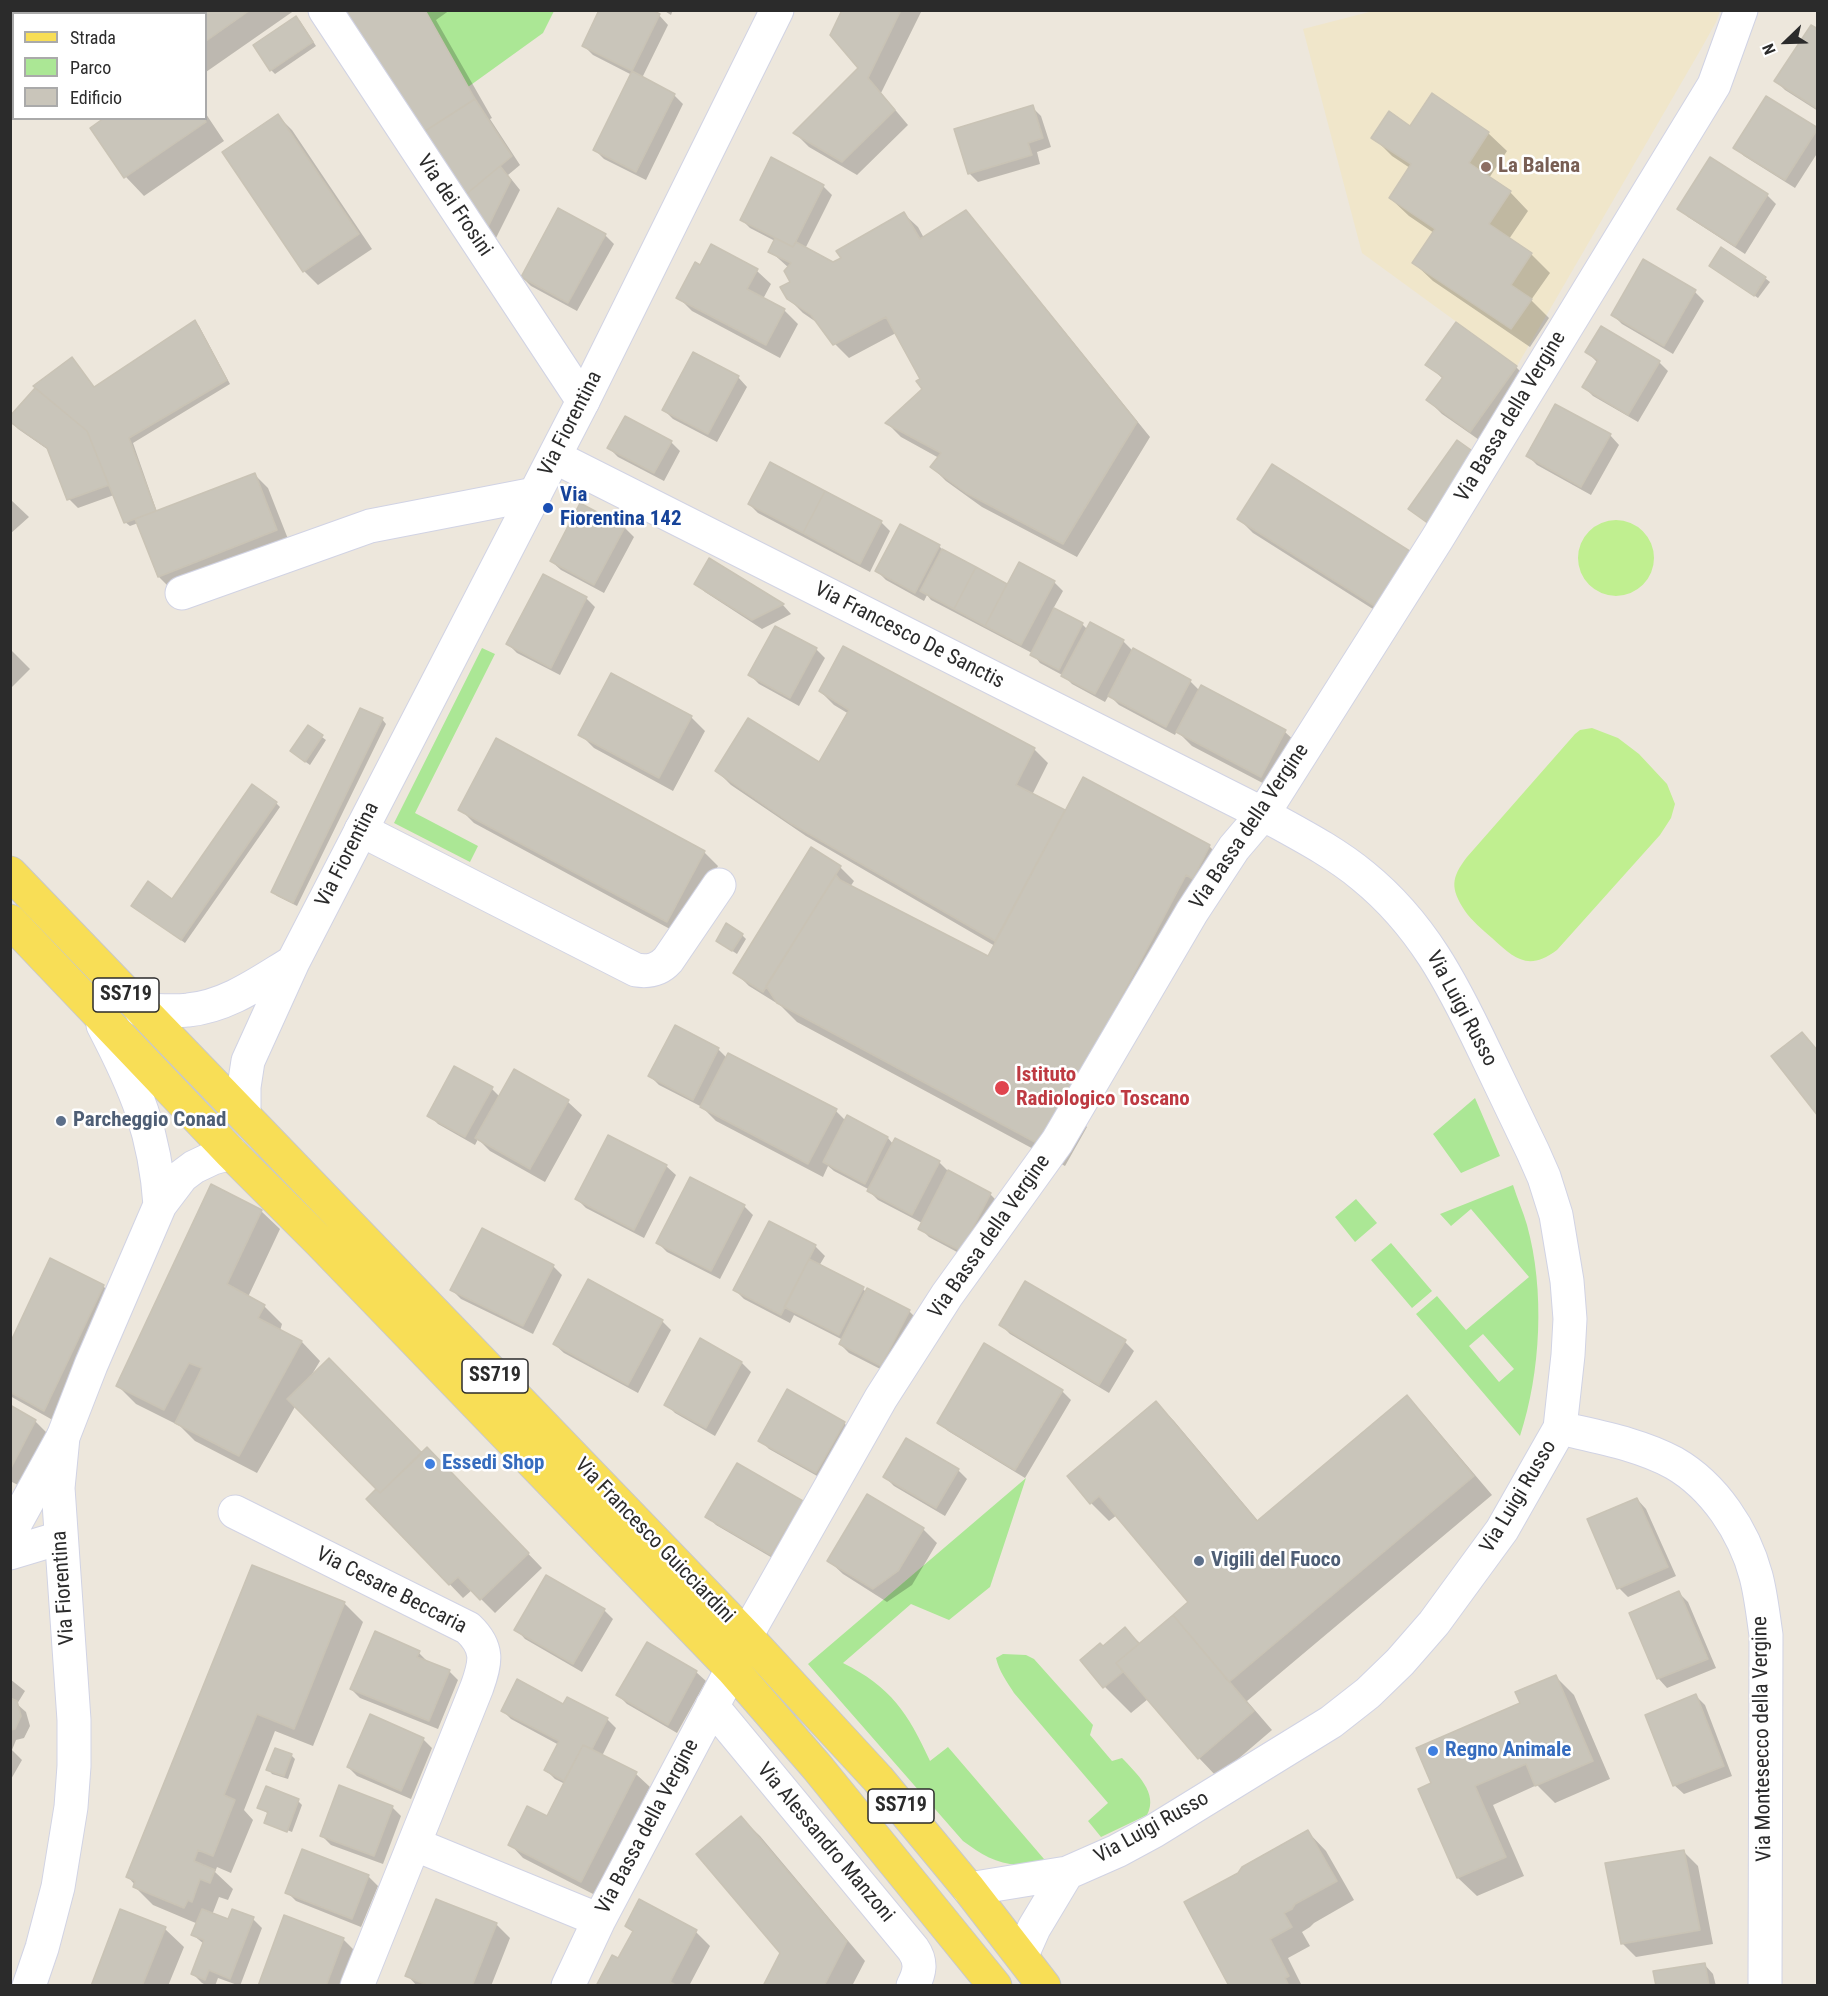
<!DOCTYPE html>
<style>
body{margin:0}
#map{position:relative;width:1828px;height:1996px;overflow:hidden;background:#ede7dc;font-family:"Roboto Condensed",sans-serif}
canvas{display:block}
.frame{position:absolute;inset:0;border:12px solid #2b2b2b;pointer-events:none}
.legend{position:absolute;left:12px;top:12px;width:195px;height:108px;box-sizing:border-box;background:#fff;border:2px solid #aaa;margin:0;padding:8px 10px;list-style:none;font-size:18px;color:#2b2b2b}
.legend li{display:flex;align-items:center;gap:12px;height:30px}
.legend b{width:30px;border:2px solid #aaa}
.north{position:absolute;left:1756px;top:12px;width:60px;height:60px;-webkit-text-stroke:4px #fff;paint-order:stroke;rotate:247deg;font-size:16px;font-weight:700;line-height:24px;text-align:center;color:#2b2b2b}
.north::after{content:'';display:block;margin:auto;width:21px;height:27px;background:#2b2b2b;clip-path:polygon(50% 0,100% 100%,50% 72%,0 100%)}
</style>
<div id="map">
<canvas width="1828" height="1996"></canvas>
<div class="frame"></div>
<ul class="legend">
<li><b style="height:8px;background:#f8de56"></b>Strada</li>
<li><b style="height:16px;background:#abe795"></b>Parco</li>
<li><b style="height:16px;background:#c9c5ba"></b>Edificio</li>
</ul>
<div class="north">N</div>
</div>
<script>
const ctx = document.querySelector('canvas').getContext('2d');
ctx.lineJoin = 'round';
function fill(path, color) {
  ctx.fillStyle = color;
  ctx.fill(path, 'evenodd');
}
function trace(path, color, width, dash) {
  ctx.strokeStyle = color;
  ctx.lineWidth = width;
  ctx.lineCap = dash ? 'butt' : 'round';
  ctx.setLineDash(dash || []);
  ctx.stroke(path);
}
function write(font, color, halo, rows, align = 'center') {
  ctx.font = font + ' "Roboto Condensed",sans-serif';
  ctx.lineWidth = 5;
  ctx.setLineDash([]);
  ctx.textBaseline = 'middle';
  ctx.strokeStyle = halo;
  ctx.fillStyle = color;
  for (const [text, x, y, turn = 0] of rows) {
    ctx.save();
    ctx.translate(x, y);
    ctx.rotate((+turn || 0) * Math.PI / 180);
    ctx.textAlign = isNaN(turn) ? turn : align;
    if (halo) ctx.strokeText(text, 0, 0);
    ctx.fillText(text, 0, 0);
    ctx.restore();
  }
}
fill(new Path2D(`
 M1373 11H1720L1716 22 1701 49 1517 366 1362 253 1303 29Z`), '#f0e6ca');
fill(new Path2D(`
 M425 11H554L543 33 468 87Z
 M482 648 495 654 415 813 478 846 470 862 394 823Z
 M1475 1098 1500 1156 1461 1173 1433 1134Z
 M1513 1185C1517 1198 1523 1211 1527 1225 1545 1290 1541 1372 1520 1436L1416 1314 1437 1296 1466 1330 1529 1277 1471 1209 1451 1226 1440 1214ZM1483 1334 1514 1369 1499 1382 1469 1346Z
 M1356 1199 1377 1223 1355 1242 1335 1217Z
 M1391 1243 1432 1291 1412 1308 1371 1260Z
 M1026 1478 990 1587 949 1620 911 1604 843 1663C891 1687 908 1713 930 1761L948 1747 1044 1859C1038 1864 1033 1864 1025 1864 1001 1867 982 1855 963 1841L808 1664Z
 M1003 1654 1026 1655 1034 1659 1093 1725 1090 1735 1112 1761 1122 1758C1136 1773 1159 1793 1147 1815L1101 1837 1088 1821 1108 1803 1014 1693C1007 1682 999 1671 996 1658Z`), '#abe795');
fill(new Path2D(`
 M1578 558a38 38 0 1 1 76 0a38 38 0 1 1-76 0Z
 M1592 728 1618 738 1639 754 1667 784 1675 804 1671 818 1660 835 1557 950C1528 972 1514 958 1492 938 1482 929 1472 921 1465 911 1450 888 1451 878 1467 857L1575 734 1580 730Z`), '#c0ef90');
fill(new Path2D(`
 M166 10H295L206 72V14Z
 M344 10H450L436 20 492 118 490 119 520 165 508 175 520 190 496 238 488 230Z
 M663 10H673L671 15Z
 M844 10H922L881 93 908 125 857 175 809 147 795 133 860 68Z
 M659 15 668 25 642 78 674 95 683 104 646 180 604 159 595 150 632 75 593 55 584 46Z
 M300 21 316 46 275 74 271 70Z
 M1818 31V111L1785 90 1776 81Z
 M1766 98 1818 130V152L1795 188 1744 156 1735 147Z
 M1032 107 1041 116 1051 147 1037 152 1040 164 978 182 969 173Z
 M206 114 224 141 144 196 126 177 92 129 106 118H206Z
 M278 116 292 130 372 249 318 285 304 271Z
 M1410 128 1488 133 1507 151 1489 178 1510 192 1528 211 1509 239 1531 254 1550 273 1531 300 1549 318 1530 347 1433 281 1414 263 1434 233 1409 216 1390 198 1410 168 1392 156 1373 137Z
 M823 186 832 195 805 249 833 264 843 259 904 214 918 227 924 238 965 212 979 226 1150 437 1077 557 982 507 946 481 932 467 939 458 901 437 887 423 924 390 922 380 896 333 849 358 835 344 819 324 803 313 788 298 792 282 789 268 770 251 775 241 750 228 741 219Z
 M1767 195 1776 204 1745 254 1688 217 1679 208Z
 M605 235 614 244 577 311 531 286 522 277Z
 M700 267 757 271 771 284 763 299 784 310 798 324 780 358 692 311 678 297Z
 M1715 269 1765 278 1770 282 1758 298Z
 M1695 292 1704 301 1673 354 1622 324 1613 315Z
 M195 322 199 326 230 384 133 443 157 512 254 474 268 488 290 544 173 591 159 577 138 523 130 526 125 522 114 495 78 508 69 499 50 451 18 429 10 421V418L37 388 94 389Z
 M1456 324 1516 367 1530 381 1485 444 1442 414 1428 400 1443 379 1427 364Z
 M1587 352 1659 362 1668 371 1638 422 1593 396 1584 387 1598 363Z
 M738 377 747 387 717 442 673 419 664 410Z
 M1610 435 1619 445 1591 495 1537 465 1528 456Z
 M671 442 680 451 664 481 618 457 609 448Z
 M1272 466 1395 623 1253 533 1239 519Z
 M10 499 29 517 10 534Z
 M749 504 881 522 890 531 870 572 758 513Z
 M581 505 625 528 634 537 604 593 561 570 551 561Z
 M939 546 946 553 1008 586 1054 582 1063 591 1053 609 1083 625 1087 629 1123 641 1132 650 1190 681 1200 691 1202 687 1285 732 1299 745 1276 790 1192 746 1177 731 1175 735 1119 705 1109 695 1105 702 1072 684 1064 676 1040 663 1032 653 931 600 927 595 924 601 886 580 877 571Z
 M709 560 783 605 791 614 762 629 705 592 696 583Z
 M586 598 595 607 560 675 517 653 508 644Z
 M10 649 30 669 10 689Z
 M816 649 825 658 799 706 759 684 750 675Z
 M820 691 1034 749 1048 763 1032 795 1066 812 1083 779 1209 846 1228 865 1083 1123 1087 1127 1065 1166 797 1022 778 1003V1004L749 986 735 972 840 867 854 881 850 887 988 958 995 946 806 836 731 785 717 771 820 764 849 714 834 705Z
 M691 717 705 731 673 791 594 748 580 734Z
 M382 719 386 724 297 906 277 896 272 892Z
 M308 727 326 740 310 765 296 755Z
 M276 803 280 807 185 943 137 909 173 901Z
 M460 809 704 852 718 866 681 935 474 823Z
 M742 935 746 939 737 954 722 944Z
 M718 1049 727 1058 836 1111 846 1121 848 1117 888 1138 893 1144 939 1162 948 1171 990 1194 999 1203 970 1259 929 1237 920 1228 922 1223 878 1200 869 1191 870 1190 834 1171 828 1166 823 1177 716 1121 702 1107 659 1085 650 1076Z
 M514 1071 568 1102 582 1115 545 1182 490 1151 478 1139 475 1145 438 1124 429 1115 492 1089 500 1097Z
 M609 1137 666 1166 676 1175 644 1238 586 1208 577 1199Z
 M744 1206 753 1215 720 1279 667 1252 658 1243Z
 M261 1211 280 1229 248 1297 264 1306 282 1324 280 1331 302 1342 320 1361 311 1376 422 1455 441 1463 542 1568 495 1613 472 1590 463 1598 368 1499 378 1489 296 1405 257 1473 195 1441 180 1426 136 1404 117 1385Z
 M770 1223 816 1247 825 1256 819 1266 863 1289 867 1293 909 1311 918 1320 890 1374 849 1353 840 1344 843 1340 794 1315 790 1323 744 1299 735 1290Z
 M553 1266 562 1275 533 1334 461 1299 452 1290Z
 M103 1286 117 1300 58 1423 10 1396V1347Z
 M662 1321 671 1330 638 1393 564 1353 554 1344Z
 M1001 1325 1125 1342 1134 1351 1109 1393 1010 1334Z
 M701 1340 742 1363 751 1372 715 1436 675 1413 666 1404Z
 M1062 1391 1071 1400 1025 1478 948 1431 939 1422Z
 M1407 1397 1425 1416 1492 1495 1247 1701 1272 1730 1217 1777 1199 1758 1148 1699 1131 1713 1105 1687 1103 1647 1125 1629 1141 1644 1190 1602 1117 1515 1109 1521 1091 1503 1156 1403 1174 1421 1259 1522Z
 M10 1407 35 1421 49 1435 22 1487 10 1481Z
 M844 1423 853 1432 826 1481 769 1449 760 1440Z
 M958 1470 967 1479 945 1516 894 1486 885 1477Z
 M868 1496 923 1529 937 1543 912 1585 887 1602 843 1574 829 1561Z
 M1637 1499 1646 1509 1676 1576 1628 1597 1619 1588Z
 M802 1503 811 1512 781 1563 716 1525 707 1516Z
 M1679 1593 1688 1602 1716 1668 1667 1688 1658 1678Z
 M344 1603 363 1622 313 1746 275 1731 244 1810 253 1820 231 1873 217 1867 215 1872 233 1889 228 1900 219 1897 212 1915 229 1921 253 1919 262 1928 240 1986 218 1978 215 1986H208L202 1983 193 1974 204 1944 193 1935 198 1924 153 1905 135 1887V1885L128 1877Z
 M604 1610 613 1619 582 1672 525 1639 516 1629Z
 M647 1644 696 1672 706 1681 677 1733 627 1704 618 1695Z
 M419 1653 428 1662 449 1671 458 1680 438 1729 360 1698 351 1689Z
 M1555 1676 1574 1695 1610 1779 1555 1803 1537 1785 1493 1805 1524 1876 1477 1896 1458 1878 1420 1789 1432 1784 1522 1703Z
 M10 1679 25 1691 17 1704 26 1712 30 1726 24 1738 16 1740 12 1750 22 1760 10 1781Z
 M1696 1696 1705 1705 1732 1776 1684 1794 1674 1785Z
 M502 1710 607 1719 616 1728 602 1756 636 1774 650 1787 595 1895 523 1858 510 1844 548 1818 565 1784 555 1779 546 1770 559 1745 511 1719Z
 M423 1739 432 1748 411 1799 357 1776 348 1767Z
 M291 1755 295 1759 288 1779 272 1774 268 1769Z
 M298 1801 302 1805 292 1832 269 1823V1825L266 1822 269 1814 259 1808Z
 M392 1807 401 1816 383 1864 331 1845 322 1836Z
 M741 1818 760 1836 865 1961 852 1986H765L782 1952Z
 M1308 1832 1326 1851 1354 1900 1314 1923 1310 1927 1302 1932 1310 1946 1288 1958 1302 1986H1231L1239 1874Z
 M303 1851 369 1877 378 1886 361 1927 296 1901 287 1892Z
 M1684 1852 1698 1866 1713 1944 1636 1957 1622 1943Z
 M640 1902 696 1932 710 1946 689 1986H598L619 1960 634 1933 627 1926Z
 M121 1911 165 1929 184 1947 168 1986H92Z
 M496 1924 510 1938 491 1986H417L407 1975Z
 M343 1939 357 1953 345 1986H260Z
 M1704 1964 1713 1974 1716 1986H1657Z`), '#0003');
const building = new Path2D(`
 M164 10H250L206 41V14H159Z
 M342 10H425L475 99 422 133Z
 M599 10H652L660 14 632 71 582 46Z
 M842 10H901L868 78 895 110 842 162 793 133 858 68 830 35Z
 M296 16 313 42 270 71 253 45Z
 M1811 25 1818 29V109L1774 81Z
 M632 71 675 94 636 172 593 150Z
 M1432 93 1489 132 1469 163 1511 191 1489 224 1532 253 1511 285 1532 299 1511 329 1412 263 1435 229 1389 198 1411 164 1371 138 1389 111 1410 126Z
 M1766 96 1818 128 1785 180 1733 148Z
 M475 99 512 156 463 197 422 133Z
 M1033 105 1043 138 1028 143 1032 155 968 174 954 129Z
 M278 114 359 234 303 272 222 152Z
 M104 118H204L206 122 124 178 90 128Z
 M771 157 824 185 793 247 740 220Z
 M1710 157 1768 194 1735 246 1677 209Z
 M500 166 511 180 486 231 463 197Z
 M558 208 606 234 568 303 521 277Z
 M966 210 1137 422 1063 544 966 493 930 467 941 453 885 423 922 389 916 381 920 379 886 317 833 345 811 315 787 299 780 287 790 282 784 271 791 263 768 252 775 238 793 247 796 242 833 262 841 258 836 251 904 212 920 239Z
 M711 244 758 269 747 289 785 309 766 345 676 298 695 262 700 265Z
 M1721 247 1766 277 1754 296 1709 266Z
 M1643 259 1696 290 1664 346 1611 315Z
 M195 320 227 380 129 438 156 511 124 523 87 431 33 386 72 357 94 387Z
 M1456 322 1517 366 1470 432 1426 400 1443 377 1425 365Z
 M1601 326 1660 361 1628 415 1582 387 1598 360 1585 352Z
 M693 352 739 376 708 434 662 410Z
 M35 388 87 431 109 485 67 500 47 448 10 422V416Z
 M1555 404 1611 434 1581 487 1526 456Z
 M625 416 672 441 654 473 607 448Z
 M1457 440 1478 455 1429 524 1408 509Z
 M770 462 825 491 803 533 748 504Z
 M1272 464 1416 555 1381 610 1237 519Z
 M255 473 277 530 158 577 135 519Z
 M825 491 882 521 860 564 803 533Z
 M580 503 625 527 594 585 550 561Z
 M900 524 940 545 915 593 875 571Z
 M942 549 976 567 954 609 920 591Z
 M709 558 784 604 752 620 694 584Z
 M1019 562 1055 581 1021 645 985 626Z
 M976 567 1007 584 985 626 954 609Z
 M543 574 587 597 551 668 506 644Z
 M1054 608 1083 623 1059 670 1030 655Z
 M1090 622 1124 640 1095 694 1061 676Z
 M775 626 817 648 790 698 748 675Z
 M843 646 1035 748 1016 785 1065 810 995 941 790 823 715 771 748 718 819 762 849 710 819 691Z
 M1133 648 1191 680 1166 727 1108 696Z
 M611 673 692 716 659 778 578 735Z
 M1201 685 1286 730 1261 777 1176 732Z
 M360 708 383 718 293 903 271 892Z
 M308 725 323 735 305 762 290 751Z
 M496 738 705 851 667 922 458 810Z
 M1083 777 1210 845 1193 879 1186 875 1065 1104 1046 1148 777 1003 766 986 836 875 840 880 988 956Z
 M252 784 277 802 181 940 131 906 148 881 172 899Z
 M811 847 841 866 763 992 733 973Z
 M726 923 743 934 732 951 716 941Z
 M675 1025 719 1048 693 1100 648 1076Z
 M1802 1032 1818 1051V1116L1771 1056Z
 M728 1053 837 1109 808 1164 700 1107Z
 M454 1066 493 1087 465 1137 427 1116Z
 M514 1069 569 1100 530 1169 475 1138Z
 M847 1115 888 1137 865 1184 823 1162Z
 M608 1135 667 1165 634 1230 575 1199Z
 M895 1138 940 1161 912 1215 867 1191Z
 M948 1170 991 1193 961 1251 918 1229Z
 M690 1177 745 1205 711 1271 656 1243Z
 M211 1184 262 1210 227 1284 265 1305 258 1318 302 1341 239 1456 175 1423 202 1368 189 1363 164 1410 116 1386Z
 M769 1221 816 1245 781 1315 733 1290Z
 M482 1228 554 1265 523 1326 450 1290Z
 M50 1258 104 1285 44 1411 10 1392V1343Z
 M809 1259 864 1287 839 1335 784 1307Z
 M588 1279 663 1320 628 1385 553 1344Z
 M1025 1281 1126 1340 1099 1385 999 1325Z
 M867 1288 910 1310 881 1366 839 1344Z
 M700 1338 742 1362 706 1428 664 1405Z
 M984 1343 1063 1390 1015 1470 937 1423Z
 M329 1358 422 1453 380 1493 287 1399Z
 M787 1389 845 1422 816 1473 758 1441Z
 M1407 1395 1474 1476 1229 1682 1173 1615 1188 1602 1099 1496 1090 1504 1067 1476 1156 1401 1257 1521Z
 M10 1405 36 1420 10 1470Z
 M906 1438 959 1469 936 1508 883 1477Z
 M427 1447 529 1553 480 1600 458 1577 449 1585 366 1499 376 1489 380 1493Z
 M737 1463 803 1501 771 1555 705 1517Z
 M867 1494 924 1528 898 1571 873 1589 827 1561Z
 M1637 1498 1668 1567 1617 1589 1587 1519Z
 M252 1565 345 1602 294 1729 257 1714 224 1795 235 1800 213 1856 198 1850 194 1861 215 1870 210 1883 200 1879 192 1902 188 1900 184 1908 133 1887 135 1881 126 1877Z
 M546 1575 605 1609 573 1664 514 1630Z
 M1679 1591 1708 1659 1657 1679 1629 1613Z
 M1173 1615 1254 1711 1198 1759 1116 1663Z
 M1125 1627 1139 1644 1116 1663 1123 1672 1103 1688 1080 1660 1100 1643 1103 1646Z
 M375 1631 420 1651 417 1657 450 1670 429 1721 350 1689Z
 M647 1642 697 1671 668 1725 616 1695Z
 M1556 1675 1593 1761 1535 1786 1526 1764 1475 1786 1506 1857 1457 1878 1418 1789 1431 1783 1416 1748 1520 1703 1515 1692Z
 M517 1679 563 1704 567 1697 608 1718 592 1749 583 1745 564 1781 544 1770 559 1741 501 1711Z
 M1696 1694 1724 1766 1673 1786 1645 1715Z
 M10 1698 17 1701 21 1716 15 1729 10 1730Z
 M370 1714 424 1738 401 1791 347 1767Z
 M583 1745 637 1772 581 1882 508 1845 527 1806 547 1816Z
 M275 1748 292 1754 284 1776 266 1770Z
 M339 1785 393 1806 374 1856 320 1836Z
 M266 1786 299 1799 287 1832 264 1823 268 1812 257 1808Z
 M741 1816 847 1941 824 1986H763L780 1953 696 1854Z
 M1308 1830 1337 1881 1295 1904 1292 1909 1284 1913 1292 1927 1270 1939 1289 1976 1285 1978 1289 1986H1229L1184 1902 1238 1873 1242 1867Z
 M302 1849 369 1875 352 1919 285 1893Z
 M1684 1850 1700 1930 1621 1944 1605 1863Z
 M436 1899 497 1923 472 1986H430L405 1976Z
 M639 1899 697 1930 670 1982 677 1986H596L612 1955 618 1958 633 1931 625 1926Z
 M120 1909 166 1927 142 1986H91Z
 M202 1909 228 1919 232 1909 254 1917 230 1979 209 1970 205 1980 191 1974 204 1940 191 1935Z
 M284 1915 344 1938 326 1986H258Z
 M1705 1963 1709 1986H1656L1653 1971Z`);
fill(building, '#c9c5ba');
trace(building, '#c9c3b5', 1.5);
const minor = new Path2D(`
 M325 10 583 401
 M555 457 1263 814C1297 833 1333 851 1363 876 1422 924 1452 983 1484 1050 1500 1084 1517 1118 1533 1152L1544 1177 1556 1215 1567 1281 1570 1319 1568 1355 1560 1428 1502 1530 1434 1623 1400 1662 1368 1693 1331 1722 1154 1831 1117 1851 1067 1873 969 1889
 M182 593 370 526 535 494
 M361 830 636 970C649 972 659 970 668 960L719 885
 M1560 1428C1598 1437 1639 1444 1674 1463 1714 1486 1744 1531 1756 1576 1761 1595 1763 1615 1766 1635L1765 1986
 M235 1512 468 1628C489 1648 486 1662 477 1687L357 1986
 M10 1533 63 1437
 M10 1553 60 1538
 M746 1636 881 1398 947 1295 1057 1142 1192 912 1234 848 1263 814 1437 539 1714 85 1741 10
 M712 1706 913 1949C922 1962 920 1972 913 1986
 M414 1844 599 1920
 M1022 1955 1034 1928 1067 1873
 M568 1986 599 1920 732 1669`);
const tertiary = new Path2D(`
 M141 1010C156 1010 172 1012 188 1010 228 1006 260 982 293 962
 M244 1115V1087L248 1061 293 962 583 401 777 10`);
const secondary = new Path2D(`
 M103 1025C136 1088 155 1133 160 1205
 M29 1986 42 1948 58 1887 71 1807 74 1766V1720L58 1488 63 1437 91 1365 160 1205 182 1176 194 1167 213 1158 231 1153`);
const primary = new Path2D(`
 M10 873 746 1636 878 1779 969 1889 1044 1986
 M10 921 231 1153 319 1241 732 1669 817 1767 995 1986`);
trace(minor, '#d1d3e4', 35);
trace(tertiary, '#d1d3e4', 35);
trace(secondary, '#d1d3e4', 35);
trace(primary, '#c8c8c8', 35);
trace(minor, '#fff', 33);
trace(tertiary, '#fff', 33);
trace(secondary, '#fff', 33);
trace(primary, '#f8de56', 33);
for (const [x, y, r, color] of [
 [1486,167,6,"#8d6e63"],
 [548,508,6,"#1a4fb4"],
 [1002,1088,8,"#e0444e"],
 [61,1121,6,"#5c6f8a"],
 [430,1464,6,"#3f7fe0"],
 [1199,1561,6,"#5c6f8a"],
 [1433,1751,6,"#3f7fe0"]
]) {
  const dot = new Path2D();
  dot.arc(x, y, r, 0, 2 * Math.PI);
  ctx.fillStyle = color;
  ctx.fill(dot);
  trace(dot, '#fff', 2);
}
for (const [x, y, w] of [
 [126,995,66],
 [495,1376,66],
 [901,1806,66]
]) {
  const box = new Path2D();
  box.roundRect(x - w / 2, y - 17, w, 34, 4.5);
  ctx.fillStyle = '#fff';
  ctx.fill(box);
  trace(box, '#2b2b2b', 1.5);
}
write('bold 20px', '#2b2b2b', null, [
 ["SS719",126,995],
 ["SS719",495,1376],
 ["SS719",901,1806]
]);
write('bold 21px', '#785e54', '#fff', [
 ["La Balena",1498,167]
], 'left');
write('21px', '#2b2b2b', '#fff', [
 ["Via dei Frosini",454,206,56],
 ["Via Bassa della Vergine",1511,417,-59],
 ["Via Fiorentina",571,424,-63],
 ["Via Francesco De Sanctis",909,636,27],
 ["Via Bassa della Vergine",1250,827,-56],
 ["Via Fiorentina",348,855,-63],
 ["Via Luigi Russo",1461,1009,62],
 ["Via Bassa della Vergine",990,1237,-55],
 ["Via Luigi Russo",1519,1497,-59],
 ["Via Francesco Guicciardini",654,1541,46],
 ["Via Fiorentina",64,1588,-94],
 ["Via Cesare Beccaria",391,1591,27],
 ["Via Montesecco della Vergine",1763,1739,-91],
 ["Via Bassa della Vergine",648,1827,-62],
 ["Via Luigi Russo",1152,1828,-29],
 ["Via Alessandro Manzoni",825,1843,50]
]);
write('bold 21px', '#164399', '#fff', [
 ["Via",560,496],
 ["Fiorentina 142",560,520]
], 'left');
write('bold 21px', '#be3a42', '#fff', [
 ["Istituto",1016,1076],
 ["Radiologico Toscano",1016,1100]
], 'left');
write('bold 21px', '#4e5e75', '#fff', [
 ["Parcheggio Conad",73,1121],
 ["Vigili del Fuoco",1211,1561]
], 'left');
write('bold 21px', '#366cbe', '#fff', [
 ["Essedi Shop",442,1464],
 ["Regno Animale",1445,1751]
], 'left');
</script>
